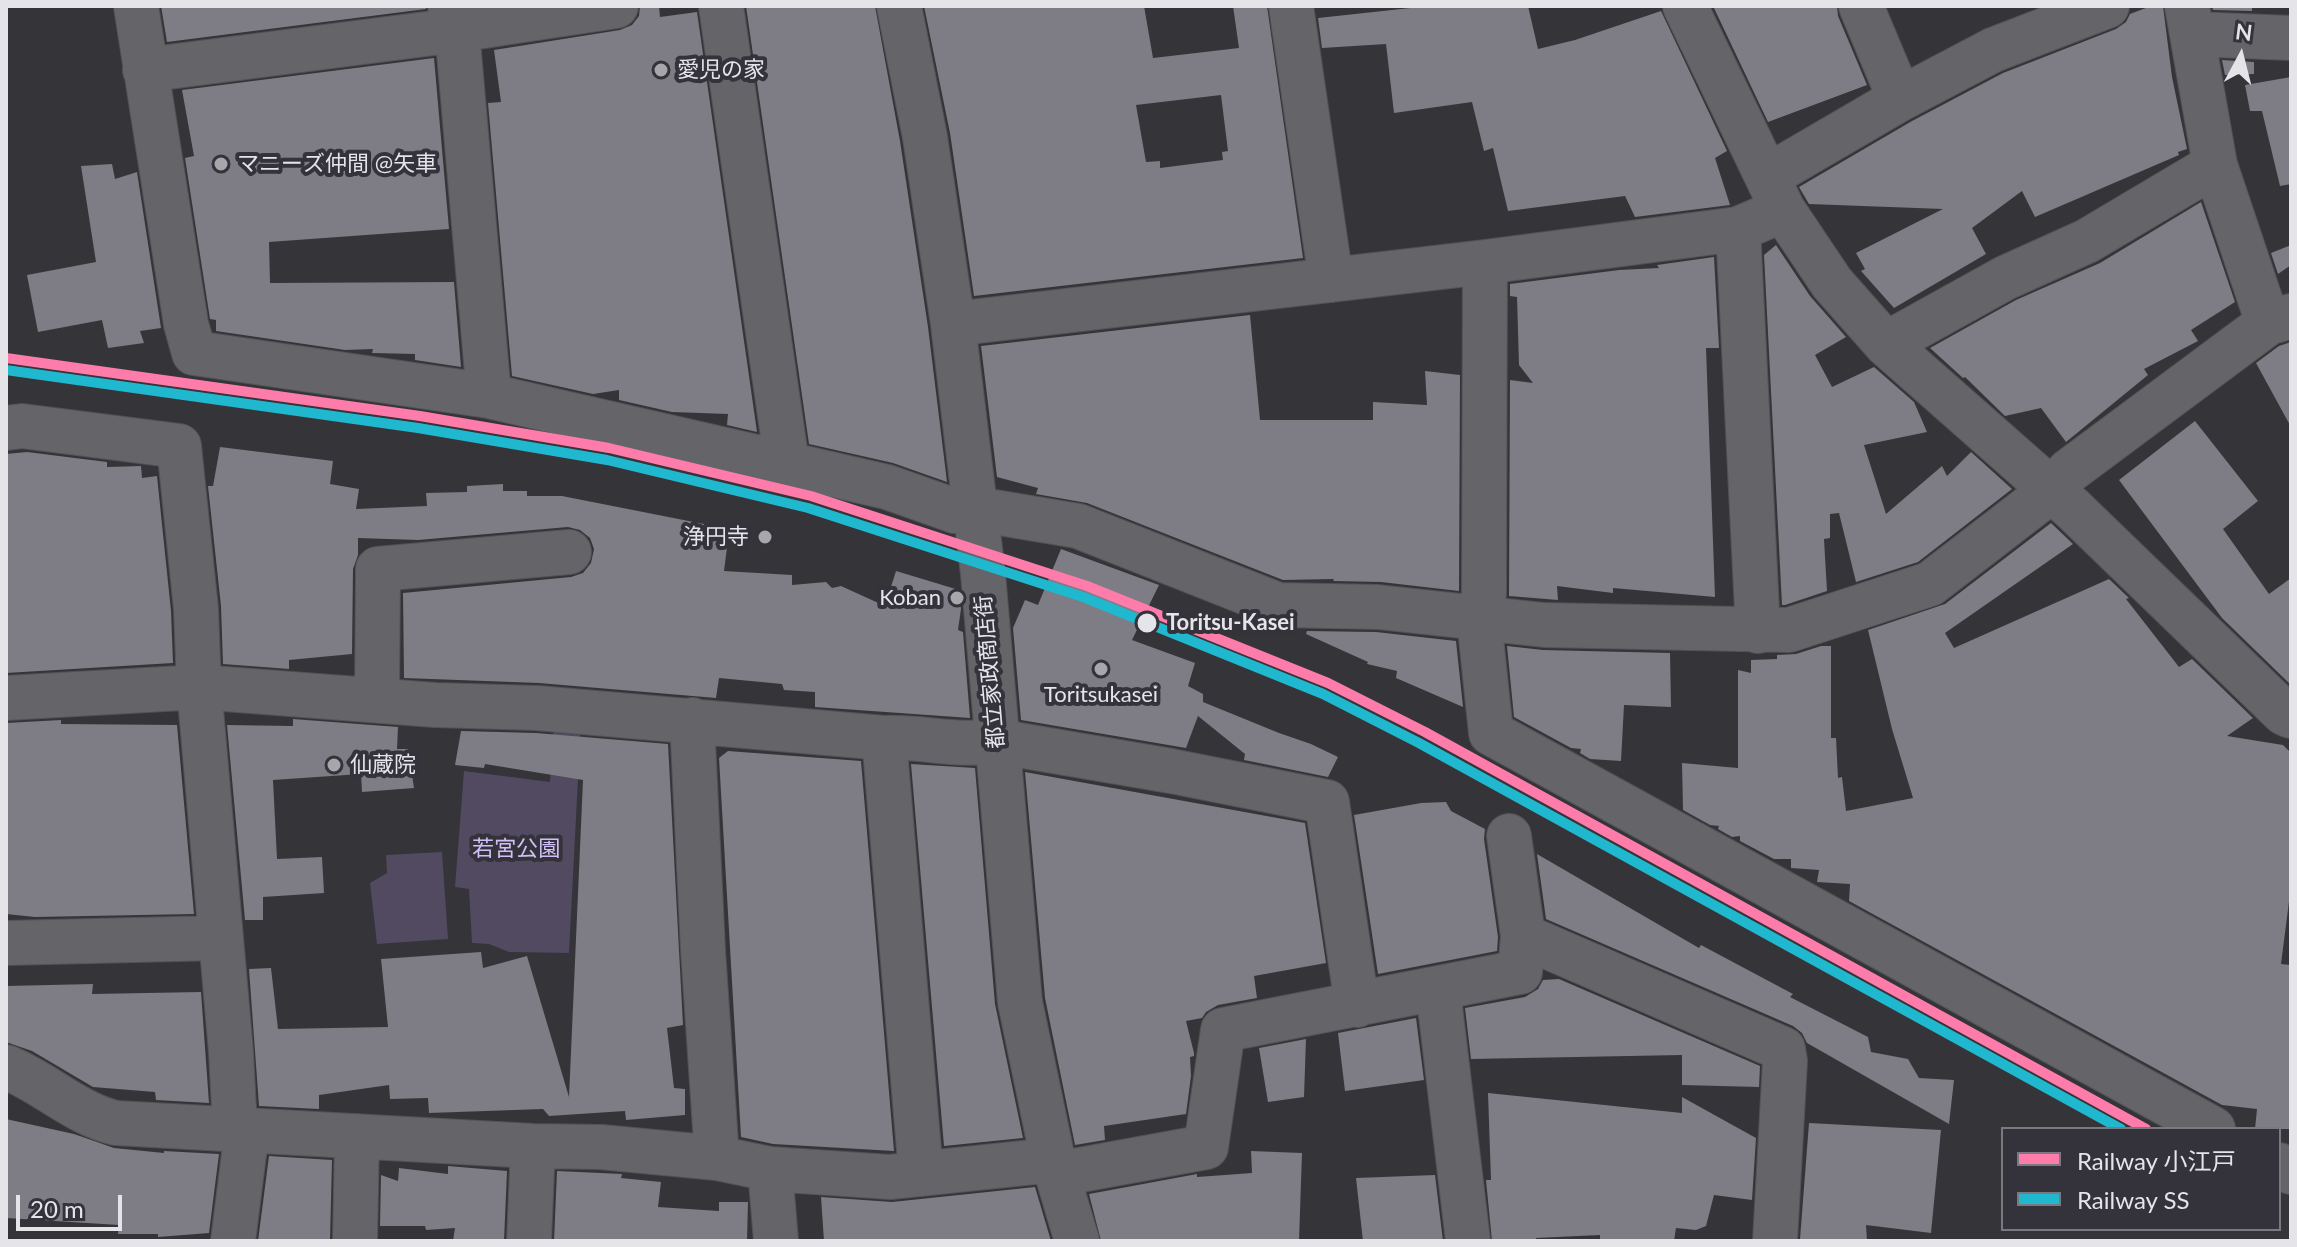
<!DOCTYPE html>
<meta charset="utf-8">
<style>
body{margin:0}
#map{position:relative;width:2297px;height:1247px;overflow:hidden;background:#353438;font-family:Lato,"Noto Sans JP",sans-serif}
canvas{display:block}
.frame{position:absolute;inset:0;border:8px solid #e5e4e9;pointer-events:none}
.legend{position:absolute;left:2001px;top:1127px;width:280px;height:104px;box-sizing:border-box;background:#34323a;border:2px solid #7b7980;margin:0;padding:10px 14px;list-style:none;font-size:24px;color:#e5e4e9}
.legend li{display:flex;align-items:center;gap:16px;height:40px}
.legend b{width:40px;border:2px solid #7b7980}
.north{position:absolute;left:2201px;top:16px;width:80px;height:80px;-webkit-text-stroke:6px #34323a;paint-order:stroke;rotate:7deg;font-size:22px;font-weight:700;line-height:32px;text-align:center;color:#e5e4e9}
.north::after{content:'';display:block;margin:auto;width:28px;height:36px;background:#e5e4e9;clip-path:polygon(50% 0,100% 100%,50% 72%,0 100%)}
.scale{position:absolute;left:16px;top:1195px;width:106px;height:36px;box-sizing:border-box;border:4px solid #e5e4e9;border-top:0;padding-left:10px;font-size:24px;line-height:28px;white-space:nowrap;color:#e5e4e9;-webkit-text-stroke:6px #34323a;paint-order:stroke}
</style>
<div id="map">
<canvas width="2297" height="1247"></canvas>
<div class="frame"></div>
<ul class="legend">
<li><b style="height:10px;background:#fd7ca9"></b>Railway 小江戸</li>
<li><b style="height:10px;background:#20b8cf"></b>Railway SS</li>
</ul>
<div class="north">N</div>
<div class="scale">20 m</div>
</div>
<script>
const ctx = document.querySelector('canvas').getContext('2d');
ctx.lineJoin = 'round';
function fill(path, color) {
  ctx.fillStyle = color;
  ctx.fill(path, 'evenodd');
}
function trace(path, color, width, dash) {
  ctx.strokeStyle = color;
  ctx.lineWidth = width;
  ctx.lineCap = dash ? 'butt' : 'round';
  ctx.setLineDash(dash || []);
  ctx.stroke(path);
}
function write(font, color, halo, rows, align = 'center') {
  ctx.font = font + ' Lato,"Noto Sans JP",sans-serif';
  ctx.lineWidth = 8;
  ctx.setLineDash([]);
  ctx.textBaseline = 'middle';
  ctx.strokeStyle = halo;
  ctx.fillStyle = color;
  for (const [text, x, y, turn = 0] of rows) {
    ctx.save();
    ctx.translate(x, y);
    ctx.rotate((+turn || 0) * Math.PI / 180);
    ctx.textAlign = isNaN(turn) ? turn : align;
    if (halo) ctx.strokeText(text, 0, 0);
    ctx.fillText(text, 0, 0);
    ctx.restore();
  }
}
fill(new Path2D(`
 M554 720 581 721 569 953 509 952 489 944 472 943 469 889 455 887 464 771 550 782Z
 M442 852 448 939 377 944 370 883 387 873 386 855Z`), '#514a60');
fill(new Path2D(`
 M161 6H426V9L167 42Z
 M640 6H659L660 17 697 12 757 432 727 425 728 414 672 412 619 400V390L593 394 512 376 488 103 501 102 494 50 620 30 632 25 639 16Z
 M746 6H875L900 141 928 327 947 482 893 463 809 444Z
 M924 6H1144L1153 58 1239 48 1233 6H1267L1303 258 974 296 950 133ZM1221 95 1228 151 1222 152 1223 160 1160 168V161L1146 162 1136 105Z
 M1429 6H1528L1538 49 1575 40 1661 11 1727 151 1715 158 1730 205 1635 217 1625 196 1508 211 1493 148 1484 151 1472 102 1394 113 1386 44 1322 48 1318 18Z
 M1713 6H1837L1838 16 1867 85 1768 122Z
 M2151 6H2163L2172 77 2187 149 2178 152 2179 155 2035 217 2022 191 1972 228 1986 254 1894 308 1861 271 1865 269 1856 253 1943 209 1809 204 1799 187 1912 121 2003 73 2116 29 2126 22 2130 14Z
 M2212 6H2252V11L2213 10Z
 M434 58 449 229 269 242 270 283 454 282 461 367 415 360V354L372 353 373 349 345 350 216 331V320L210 319 185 158 194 156 182 90Z
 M2222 60 2254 62V74L2225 75Z
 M2291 77V184L2280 186 2262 111H2250L2245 85Z
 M112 164 115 179 137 172 161 328 140 331 144 343 108 348 102 320 38 332 27 275 96 262 81 166Z
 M2201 202 2235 302 2191 330 2198 341 2144 369 2148 375 2066 442 2041 408 2005 416 1965 377 1963 378 1930 348 2016 300 2100 263Z
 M1776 245 1810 296 1846 337 1815 355 1832 387 1874 367 1914 402 1927 432 1864 445 1886 514 1942 466 1947 476 1971 452 2012 489 1918 562 1856 582 1839 513 1830 514V538L1824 539 1827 591 1785 605H1782L1764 255Z
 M2291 245V265L2278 274 2271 253Z
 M1714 257 1719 348H1706L1715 597 1613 588V593L1557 586 1558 600 1509 596 1510 380 1533 383 1519 365 1517 297 1510 296V284L1619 270 1659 268 1657 265Z
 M1250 315 1260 420H1373V402L1427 405 1425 371 1460 375 1459 591 1381 582 1333 581 1334 579 1283 580 1087 503 1036 494 1038 488 997 477 981 346Z
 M2291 342V427L2256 363 2279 346Z
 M2195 421 2258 501 2223 529 2269 594 2291 578V685L2222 618 2119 480Z
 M220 447 333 461 330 484 359 489 356 509 427 506 426 493 467 492V486L503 484V491H527V496H562L709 525 707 542 728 540 724 571 792 575V585L826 582 832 588 841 586 885 606 896 571 959 590 961 609 958 630 963 632 970 718 815 707V692L784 690 782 684 719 678 716 698 539 683 404 678 403 593 571 577 583 573 591 563 594 549 590 538 580 530 568 527 418 540 358 538V555L353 569 352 654 289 660V669L223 664 221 606 208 486H213Z
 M27 452 107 462V467L141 466 142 478 157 476 171 611 173 663 6 673V454Z
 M2051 523 2073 544 1945 633 1954 648 2109 579 2129 598 2126 599 2179 667 2192 659 2253 718 2227 736 2283 745 2291 753V886L2281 964 2291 965V1129H2255L2257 1109 2222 1105 1849 901 1850 884 1817 882 1819 870 1791 868V859H1774L1740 841V836L1732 837 1718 829 1719 826 1710 825 1683 810 1682 763 1738 768V670L1751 673V660L1777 659V655L1796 654 1821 646H1831V738H1836L1838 778 1842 777 1846 811 1913 798 1892 729 1868 630 1945 604Z
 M1061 549 1159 585 1132 640 1195 663 1188 686 1203 694V702L1279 733 1311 744 1338 757 1328 777 1244 760 1245 754 1198 716 1186 748 1021 720 1013 628 1025 600 1038 605Z
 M1307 631 1376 632 1456 641 1463 707 1396 678 1397 671 1367 664 1368 662 1306 634Z
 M1507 646 1543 650 1670 653 1671 707 1624 705 1621 761 1590 759 1580 753 1581 749 1571 748 1514 717Z
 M293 719 398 727 397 749H408L414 788 362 792 361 774 273 780 277 859 322 857 324 893 263 897V920H245L227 725 293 726Z
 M61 720V724L177 725 194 914 35 917 6 914V723Z
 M461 731 536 733 668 744 683 1025 667 1028 674 1088 685 1089V1115L626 1120 625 1111 549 1116 543 1109 429 1113 428 1098 390 1099 389 1085 319 1095V1109L259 1106 249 969 271 968 278 1029 388 1027 381 959 481 952 483 968 527 956 569 1097 583 780 485 764 484 768 455 765Z
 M728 751 861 761 894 1151 773 1144 741 1137 719 758Z
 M911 764 975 768 995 1004 1023 1138 944 1146Z
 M1025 772 1305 823 1326 963 1254 976 1257 998 1218 1005 1206 1012 1202 1018 1186 1021 1194 1053V1056L1190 1057 1191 1076 1186 1114 1104 1126 1105 1140 1075 1145 1045 998Z
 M1446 802 1451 811 1485 829 1484 839 1498 937 1497 951 1378 974 1354 815 1421 803Z
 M1537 854 1699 948 1701 945 1793 994 1790 997 1868 1037 1871 1052 1908 1059 1919 1078 1954 1080 1949 1124 1807 1043 1802 1033 1793 1026 1546 919Z
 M1559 979 1760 1066 1759 1087 1682 1085V1055L1471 1059 1465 1008 1525 997 1538 989 1543 980Z
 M93 984 92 994 201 992 209 1103 156 1100 155 1092 93 1087 32 1051 6 1042V986Z
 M1416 1018 1424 1080 1345 1091 1338 1033Z
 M1306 1039 1304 1097 1268 1102 1259 1048Z
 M1488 1093 1682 1113V1097L1756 1138 1752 1200 1714 1195 1706 1226 1696 1230 1676 1228 1674 1241H1600V1235L1536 1238V1241H1492L1486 1180H1491Z
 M6 1119 74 1134 114 1148 164 1153V1151L219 1154 209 1233 158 1237V1234H118L119 1225 6 1218Z
 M1809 1123 1941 1130 1931 1233 1866 1225 1867 1241 1800 1239Z
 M1251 1151 1302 1153 1299 1241H1101L1089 1194 1197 1174V1177L1252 1173Z
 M269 1156 332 1160 330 1241H258Z
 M448 1166 507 1171 504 1241H453L455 1228 426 1230 425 1226H380L381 1175 398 1181 399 1168 448 1174Z
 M557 1171 622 1174 621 1178 661 1182 658 1207 719 1211V1202H748L747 1241H554Z
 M1435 1175 1443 1241H1363L1356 1178Z
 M1035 1187 1051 1241H824L821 1197 892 1202Z`), '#7e7c84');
const minor = new Path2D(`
 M136 6 186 324 194 353 489 396 887 487 955 511 994 512 1078 526 1278 605 1378 607 1544 625 1789 630 1930 584 2052 490 2069 471 2268 323 2291 316
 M450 6 457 30 489 396
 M721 6 787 464
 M899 6 925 137 953 324 983 574 1020 1002 1053 1160 1077 1241
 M1291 6 1331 280
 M1685 6 1783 210 1832 283 1886 344 2073 509 2284 713 2291 716
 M1861 6 1900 99
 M2187 6 2215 165 2268 323
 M2192 34 2291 38
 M145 70 457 30 616 6
 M1768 176 1900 99 1993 50 2107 6
 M1738 229 1758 631
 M1485 262 1484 592 1481 638 1491 733 2213 1129
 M953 324 1485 262 1738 229 1783 210
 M1886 344 2005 278 2087 241 2215 165
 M6 428 22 426 179 446 196 609 199 687 231 1052 235 1128 245 1146 233 1241
 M6 698 199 687 435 705 537 708 884 738C921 736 958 747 995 741L1171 771 1327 802 1357 1005
 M377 699 378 569 569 552
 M692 720 703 950 717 1158
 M884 738 921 1174
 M1523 936 1783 1049 1785 1061 1775 1241
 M6 943 220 938
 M1438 990 1468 1241
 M6 1067C44 1082 76 1114 116 1123L533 1146 601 1147 717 1158 770 1169 890 1177 1053 1160
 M2279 1165 2291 1172
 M770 1169 776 1241
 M1058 1174 1206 1147 1223 1030 1520 972 1523 936 1509 836
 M355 1241 357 1136
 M529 1241 533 1146`);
trace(minor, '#525154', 46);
trace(minor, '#656468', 44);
trace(new Path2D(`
 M6 358 420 416 609 448 811 496 1087 586 1328 683 1425 732 2146 1129`), '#fd7ca9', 10);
trace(new Path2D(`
 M6 370 418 428 607 460 808 508 1083 597 1323 694 1419 743 2121 1129`), '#20b8cf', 10);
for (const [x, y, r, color] of [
 [661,70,8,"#a7a6ab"],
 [221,164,8,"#a7a6ab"],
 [765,537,8,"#a7a6ab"],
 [957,598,8,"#a7a6ab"],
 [1147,623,11,"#e5e4e9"],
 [1101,669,8,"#a7a6ab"],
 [334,765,8,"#a7a6ab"]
]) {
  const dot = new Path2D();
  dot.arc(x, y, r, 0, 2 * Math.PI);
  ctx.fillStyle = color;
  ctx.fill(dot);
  trace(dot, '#34323a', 3);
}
write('22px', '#e5e4e9', '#34323a', [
 ["愛児の家",677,70],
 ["マニーズ仲間 @矢車",237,164],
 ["浄円寺",749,537,"right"],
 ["Koban",941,598,"right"],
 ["Toritsukasei",1101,695,"center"],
 ["仙蔵院",350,765]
], 'left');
write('bold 22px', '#e5e4e9', '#34323a', [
 ["Toritsu-Kasei",1166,623]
], 'left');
write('22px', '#e5e4e9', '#34323a', [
 ["都立家政商店街",990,672,-95]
]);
write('22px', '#d0bff7', '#34323a', [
 ["若宮公園",516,849]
]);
</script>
